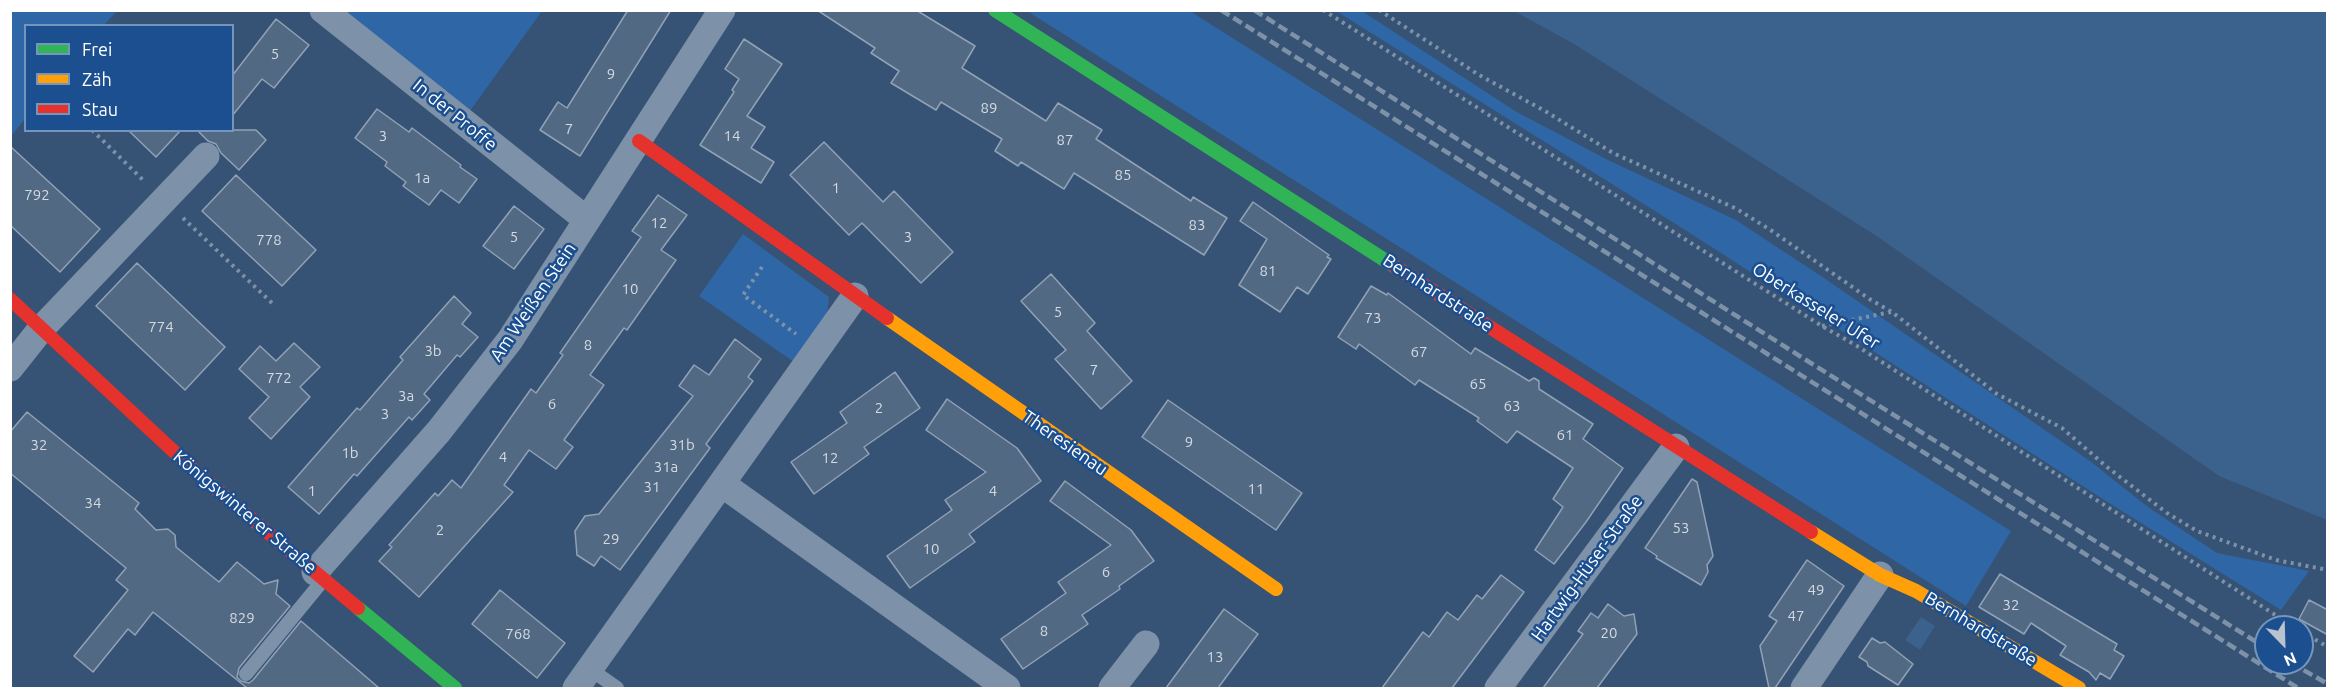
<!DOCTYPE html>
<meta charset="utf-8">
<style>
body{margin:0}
#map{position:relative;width:2338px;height:699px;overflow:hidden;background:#365274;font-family:Ubuntu,sans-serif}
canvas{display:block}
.frame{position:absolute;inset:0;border:12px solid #fff;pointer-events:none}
.legend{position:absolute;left:24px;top:24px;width:210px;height:108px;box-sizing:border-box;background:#1b4f8f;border:2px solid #7695bc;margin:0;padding:8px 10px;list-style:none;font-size:18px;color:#fff}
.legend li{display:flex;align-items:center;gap:12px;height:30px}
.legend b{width:30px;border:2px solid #7695bc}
.north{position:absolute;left:2254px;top:615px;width:60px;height:60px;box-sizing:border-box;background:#1b4f8f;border:2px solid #7695bc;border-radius:50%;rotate:157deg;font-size:16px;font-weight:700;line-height:24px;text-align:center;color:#fff}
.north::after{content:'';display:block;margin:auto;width:21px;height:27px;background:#b9c2ce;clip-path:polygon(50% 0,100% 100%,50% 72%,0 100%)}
</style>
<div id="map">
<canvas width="2338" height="699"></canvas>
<div class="frame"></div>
<ul class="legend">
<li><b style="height:8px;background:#30b455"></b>Frei</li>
<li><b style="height:8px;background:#ff9f0a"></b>Zäh</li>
<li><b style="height:8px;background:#e5322d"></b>Stau</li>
</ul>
<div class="north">N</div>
</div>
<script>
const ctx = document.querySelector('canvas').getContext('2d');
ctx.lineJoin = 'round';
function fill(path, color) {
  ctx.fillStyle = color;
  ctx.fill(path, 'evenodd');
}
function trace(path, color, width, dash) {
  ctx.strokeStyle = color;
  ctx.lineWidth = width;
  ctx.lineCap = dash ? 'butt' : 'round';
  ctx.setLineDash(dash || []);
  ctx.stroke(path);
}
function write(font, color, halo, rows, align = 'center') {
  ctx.font = font + ' Ubuntu,sans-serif';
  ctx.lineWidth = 5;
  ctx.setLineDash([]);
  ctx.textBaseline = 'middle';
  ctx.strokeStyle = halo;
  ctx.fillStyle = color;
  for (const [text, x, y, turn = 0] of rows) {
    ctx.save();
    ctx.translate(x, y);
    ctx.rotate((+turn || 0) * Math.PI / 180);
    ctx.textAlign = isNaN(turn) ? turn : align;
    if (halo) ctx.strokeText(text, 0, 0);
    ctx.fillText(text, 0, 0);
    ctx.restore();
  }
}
fill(new Path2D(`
 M11 10 117 11 104 25 26 26 25 119 11 136Z
 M339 11H542L470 111Z
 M1027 11H1190L2011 531 1966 606Z
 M1336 11H1362L1515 111 1610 161 1736 220 1824 278 2090 461 2148 507 2217 553 2309 571 2281 610 2109 503 1682 228Z
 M743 234 829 297 827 316 794 362 699 296Z`), '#2f66a5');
fill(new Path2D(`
 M1514 11H2327V520L2219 476 1878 237 1574 44Z
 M1921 617 1935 626 1920 650 1905 640Z`), '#3b618d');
const building = new Path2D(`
 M628 10H671L580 156 540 130 558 102 567 108Z
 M817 10H916L975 46 962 68 1046 121 1058 103 1102 130 1096 139 1191 201 1193 197 1227 218 1204 255 1074 173 1064 189 1021 162 1018 166 995 151 1002 139 941 102 936 110 891 83 899 71 871 53 875 48Z
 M276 19 309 45 274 88 262 79 232 116V76Z
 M744 39 782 64 747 116 765 127 751 148 774 162 761 183 700 145 734 92 732 90 739 79 725 69Z
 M377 109 409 132 412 128 461 165 460 167 477 179 459 203 441 190 429 205 403 186 406 182 385 166 387 162 355 138Z
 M128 130H181L156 157Z
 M197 130H256L266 140 239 170 221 153 216 144 208 141Z
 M824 142 883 202 894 191 953 252 921 283 862 223 849 235 790 175Z
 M10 146 100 229 60 272 10 225Z
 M236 175 316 250 282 286 202 211Z
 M658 195 687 215 661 250 676 260 627 330 624 328 590 375 604 385 564 440 573 447 556 469 529 450 504 485 513 492 419 597 379 561 392 547 389 545 435 493 438 496 452 480 461 488 531 389 536 393 563 355 560 353 641 237 632 231Z
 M1253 202 1329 255 1327 257 1331 259 1308 294 1297 287 1280 312 1239 285 1267 239 1240 221Z
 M514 206 544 229 514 269 483 246Z
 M137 263 225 347 185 390 96 306Z
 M1051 274 1095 323 1087 331 1132 381 1101 409 1055 359 1066 350 1021 301Z
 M1371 286 1387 295 1388 293 1471 354 1475 348 1529 381 1534 378 1539 381V389L1593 424 1583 439 1623 468 1586 522 1554 564 1535 550 1563 507 1553 499 1573 468 1517 431 1507 443 1477 421 1479 418 1419 380 1415 385 1359 344 1356 349 1338 337Z
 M454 296 471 313 462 324 478 337 460 357 457 355 424 394 430 400 412 420 409 417 357 476 354 474 319 514 288 487 357 408 360 410 403 360 400 357Z
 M735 339 761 359 748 377 753 381 706 444 710 448 620 570 601 556 594 566 577 555 575 531 585 516 599 514 693 396 679 386 694 365 709 375Z
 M294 343 320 367 300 387 310 397 271 439 249 418 269 397 239 369 260 346 276 361Z
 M895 372 920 408 864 447 869 454 814 494 791 462 847 423 840 412Z
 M947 399 1017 448 1041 481 969 534 975 542 910 588 887 556 952 510 945 500 986 472 926 430Z
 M1168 400 1302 493 1276 530 1142 437Z
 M27 412 139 503 135 509 156 530 168 529 175 535 176 547 219 582 237 562 264 584 278 580 276 594 290 606 239 668 237 677 241 681 249 683 253 680 301 621 379 688H247L153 612 135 635 128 629 93 672 74 656 128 590 116 580 126 568 10 473V432Z
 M1692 479 1697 482 1713 556 1707 565 1708 572 1701 585 1656 558 1657 556 1645 548Z
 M1065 481 1131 530 1154 561 1119 586 1120 589 1082 615 1088 624 1023 669 1001 639 1066 593 1058 582 1111 545 1050 501Z
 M1807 560 1844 586 1775 688H1769L1760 646 1777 621 1769 616Z
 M2000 574 2117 644 2114 650 2124 656 2110 679 2100 673 2096 680 2089 672 2060 655 2066 646 2031 623 2024 634 1979 607Z
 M1501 575 1524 592 1452 688H1382L1423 632 1429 637 1447 612 1458 620 1477 595 1482 599Z
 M500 590 565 643 537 678 472 624Z
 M2309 600 2328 610V635L2299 619Z
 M1608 604 1624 616 1634 614 1637 634 1597 688H1543L1583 634 1578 631 1591 613 1598 618Z
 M1224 609 1258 634 1218 688H1166Z
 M1872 638 1880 643 1885 642 1913 664 1898 685 1868 666 1867 662 1859 657Z`);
fill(building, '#526984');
trace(building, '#92a2b6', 1.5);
trace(new Path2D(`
 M1323 10 1822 326 1857 346 2294 627
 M1379 10 1479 75 1545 111 1613 153 1737 209 1772 231 1871 300 1892 312 1997 394 2062 428 2107 467 2167 513 2197 531 2276 560 2328 570
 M92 130 145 182
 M183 218 273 304
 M762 267 743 295 796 334
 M1822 326 1891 312
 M2302 632 2328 647`), '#7d92a8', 4, [3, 4.5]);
trace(new Path2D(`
 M590 669 617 688
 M246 674 324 579`), '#7d92a8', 14);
trace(new Path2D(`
 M323 10 587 220
 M10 368 41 329 206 156
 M722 484 1007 688
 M315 572 439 431 510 340 722 10
 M576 688 855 296
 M1112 688 1146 644
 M1498 688 1676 447
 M1804 688 1880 575`), '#7d92a8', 27);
trace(new Path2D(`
 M995 10 1394 266
 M358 608 455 688`), '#30b455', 14);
trace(new Path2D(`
 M887 318 1276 589
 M1811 532 1880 575 1916 591 2079 688`), '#ff9f0a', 14);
trace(new Path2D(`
 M639 141 887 318
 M1394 266 1811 532
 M10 299 198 474 358 608`), '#e5322d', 14);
trace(new Path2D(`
 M1221 10 2298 688
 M1254 10 1806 360 2266 648
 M2291 663 2328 684`), '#7e92a7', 4.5, [10, 4.5]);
write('15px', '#d4dae0', null, [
 ["5",275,54],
 ["9",611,74],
 ["89",989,108],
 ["7",569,129],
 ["3",383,136],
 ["14",732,136],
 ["87",1065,140],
 ["85",1123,175],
 ["1a",422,178],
 ["1",836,188],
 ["792",37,195],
 ["12",659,223],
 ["83",1197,225],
 ["5",514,237],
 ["3",908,237],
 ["778",269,240],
 ["81",1268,271],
 ["10",630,289],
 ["5",1058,312],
 ["73",1373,318],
 ["774",161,327],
 ["8",588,345],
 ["3b",433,351],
 ["67",1419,352],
 ["7",1094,370],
 ["772",279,378],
 ["65",1478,384],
 ["3a",406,396],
 ["6",552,404],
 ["63",1512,406],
 ["2",879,408],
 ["3",385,414],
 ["61",1565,435],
 ["9",1189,442],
 ["32",39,445],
 ["31b",682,445],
 ["1b",350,453],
 ["4",503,457],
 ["12",830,458],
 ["31a",666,467],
 ["31",652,487],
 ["11",1256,489],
 ["1",312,491],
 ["4",993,491],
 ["34",93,503],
 ["53",1681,528],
 ["2",440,530],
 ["29",611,539],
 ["10",931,549],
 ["6",1106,572],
 ["49",1816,590],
 ["32",2011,605],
 ["47",1796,616],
 ["829",242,618],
 ["8",1044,631],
 ["20",1609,633],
 ["768",518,634],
 ["13",1215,657]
]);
write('18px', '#fff', '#1b4f8f', [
 ["In der Proffe",455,115,39],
 ["Bernhardstraße",1438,293,33],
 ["Am Weißen Stein",533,302,-56],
 ["Oberkasseler Ufer",1816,306,32],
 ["Theresienau",1065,443,35],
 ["Königswinterer Straße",245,512,40],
 ["Hartwig-Hüser-Straße",1587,568,-54],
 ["Bernhardstraße",1981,629,31]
]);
</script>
